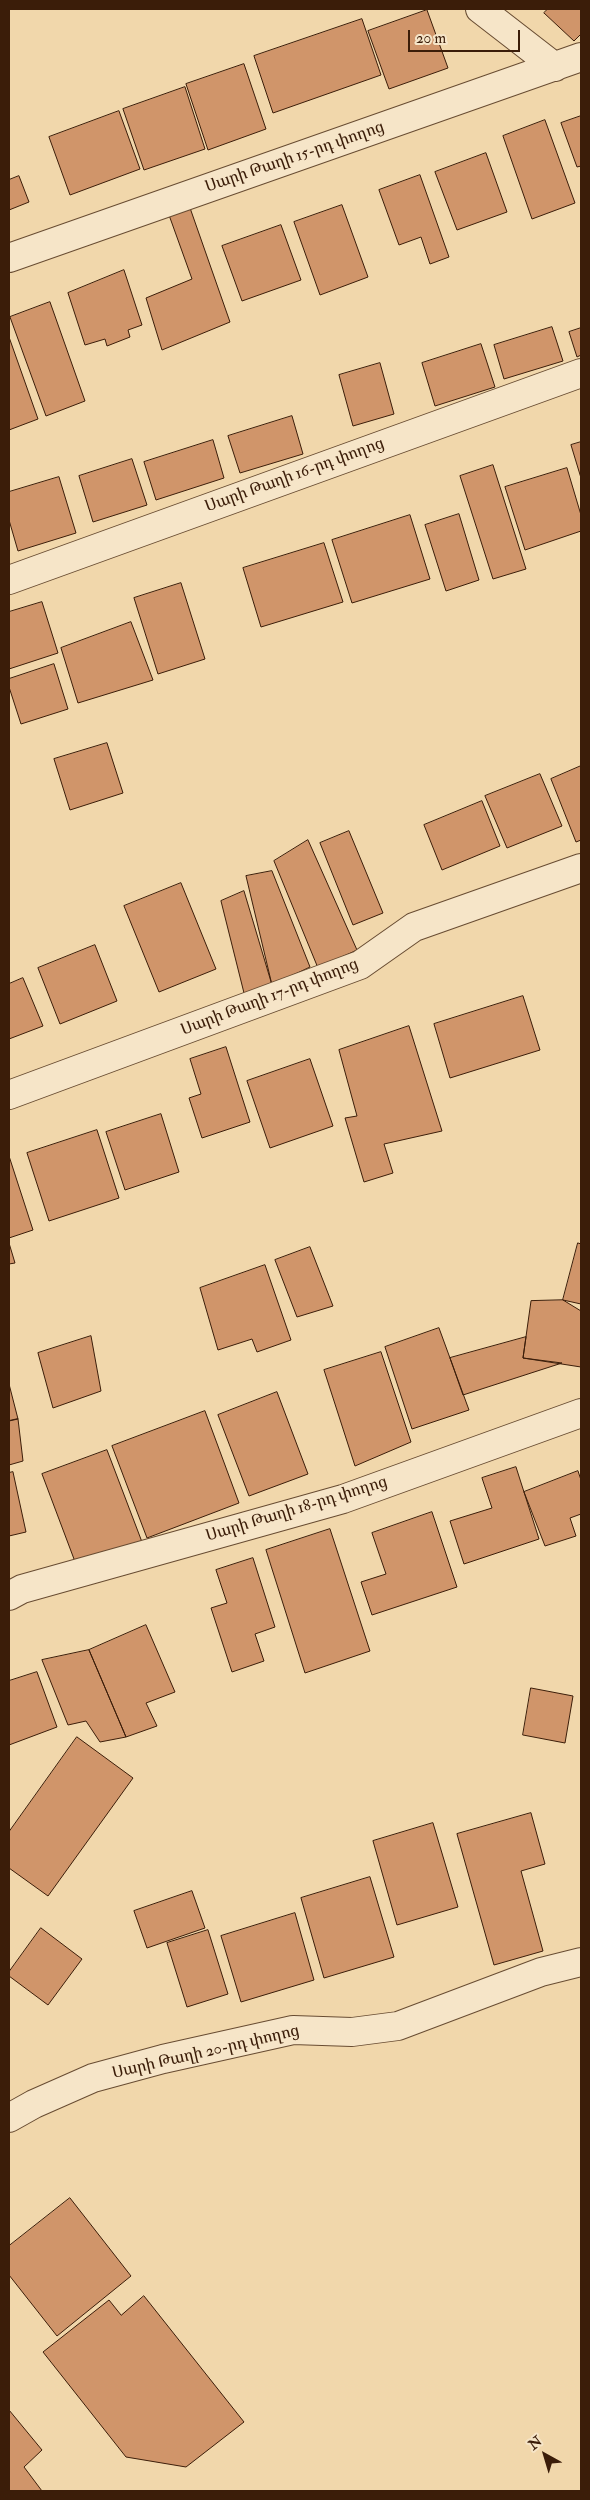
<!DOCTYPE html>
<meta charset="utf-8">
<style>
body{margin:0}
#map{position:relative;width:590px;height:2500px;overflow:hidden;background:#f1d7ab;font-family:"IM FELL Double Pica",serif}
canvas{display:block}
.frame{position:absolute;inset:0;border:10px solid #3b1d09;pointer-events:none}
.north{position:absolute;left:520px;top:2430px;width:50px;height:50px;-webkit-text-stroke:4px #f6e5c8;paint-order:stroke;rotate:321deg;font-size:14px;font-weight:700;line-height:20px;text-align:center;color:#3b1d09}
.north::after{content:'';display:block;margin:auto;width:18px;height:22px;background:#3b1d09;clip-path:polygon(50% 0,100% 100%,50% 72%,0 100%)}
.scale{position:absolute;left:408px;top:30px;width:112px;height:22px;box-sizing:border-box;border:2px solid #3b1d09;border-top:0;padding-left:6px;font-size:15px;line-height:18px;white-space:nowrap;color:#3b1d09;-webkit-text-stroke:4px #f6e5c8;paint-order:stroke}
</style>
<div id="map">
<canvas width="590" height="2500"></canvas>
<div class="frame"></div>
<div class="north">N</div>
<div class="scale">20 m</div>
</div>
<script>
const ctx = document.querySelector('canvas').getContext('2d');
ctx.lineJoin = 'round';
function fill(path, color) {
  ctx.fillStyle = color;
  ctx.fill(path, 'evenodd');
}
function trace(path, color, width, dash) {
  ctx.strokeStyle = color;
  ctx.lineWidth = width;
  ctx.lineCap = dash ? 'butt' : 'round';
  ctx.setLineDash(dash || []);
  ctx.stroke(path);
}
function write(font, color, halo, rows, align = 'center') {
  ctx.font = font + ' "IM FELL Double Pica","Noto Serif Armenian",serif';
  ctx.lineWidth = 4;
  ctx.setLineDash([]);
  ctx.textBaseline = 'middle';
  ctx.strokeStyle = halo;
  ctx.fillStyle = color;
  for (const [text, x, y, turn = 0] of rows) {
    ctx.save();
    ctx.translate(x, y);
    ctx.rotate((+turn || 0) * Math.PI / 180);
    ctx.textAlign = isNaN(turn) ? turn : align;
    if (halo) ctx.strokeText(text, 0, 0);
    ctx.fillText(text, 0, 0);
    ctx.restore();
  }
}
const building = new Path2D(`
 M548 9H581V34L574 41 544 13Z
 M427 10 448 68 389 89 368 31Z
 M362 19 381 75 273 113 254 56Z
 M244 64 266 129 208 150 186 84Z
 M185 87 205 149 144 170 123 109Z
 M119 111 140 169 70 195 49 137Z
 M581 116V166L577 167 561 123Z
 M545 120 575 203 532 219 503 136Z
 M486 153 507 212 457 230 435 172Z
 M420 175 449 257 430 264 421 237 399 245 379 190Z
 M19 176 29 202 9 210V180Z
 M189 205 230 322 162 350 146 298 192 279 169 215Z
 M342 205 368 277 320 295 294 222Z
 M281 225 301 280 242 301 222 246Z
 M124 270 142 325 128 330 130 337 107 346 105 339 85 345 68 293Z
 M50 302 85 401 46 416 10 317Z
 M552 327 563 361 504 379 494 345Z
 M581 328V355L577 357 569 332Z
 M9 337 38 419 9 430Z
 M481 344 495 387 435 406 422 363Z
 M380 363 394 414 353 426 339 375Z
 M292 416 303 454 240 473 228 436Z
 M213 440 224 478 156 500 144 462Z
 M581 442V478L571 445Z
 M132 459 147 505 93 522 79 476Z
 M493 465 526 569 493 579 460 476Z
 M567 468 581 515V531L525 550 505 487Z
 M59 477 76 533 18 551 9 520V492Z
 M459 514 479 580 446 591 425 525Z
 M410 515 430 579 352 603 332 540Z
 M324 543 343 602 261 627 243 568Z
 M181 583 205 659 158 674 134 598Z
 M42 602 58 653 9 669V612Z
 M131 622 153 680 78 703 61 648Z
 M54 664 68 709 21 724 9 687V679Z
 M107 743 123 793 70 810 54 759Z
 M581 766V840L576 842 551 779Z
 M540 774 562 826 507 848 485 796Z
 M482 801 500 846 442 870 424 825Z
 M349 831 383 913 353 925 320 843Z
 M308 840 357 950 318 968 274 861Z
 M272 871 310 967 272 985 246 876Z
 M181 883 216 969 159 992 124 906Z
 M244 891 272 985 245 997 221 901Z
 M95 945 117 1001 60 1024 38 968Z
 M23 978 43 1026 9 1039V984Z
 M523 996 540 1050 450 1078 434 1024Z
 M409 1026 442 1131 384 1144 393 1173 364 1182 345 1118 357 1116 339 1050Z
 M226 1047 250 1122 202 1138 189 1098 201 1094 190 1059Z
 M310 1059 333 1126 270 1148 247 1081Z
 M161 1114 179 1172 125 1190 106 1132Z
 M97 1130 119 1198 49 1221 27 1153Z
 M9 1156 33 1230 9 1238Z
 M9 1243 15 1263 9 1264Z
 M578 1243 581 1244V1304L563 1300Z
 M310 1247 333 1306 297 1317 275 1260Z
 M265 1265 291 1340 257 1352 252 1339 218 1350 200 1288Z
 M563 1300 581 1311V1367L523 1358 531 1301Z
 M439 1328 469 1410 412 1429 385 1347Z
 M91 1336 101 1391 53 1408 38 1353Z
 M526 1337 523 1358 562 1363 463 1395 450 1358Z
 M381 1352 411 1442 355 1466 324 1370Z
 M9 1384 18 1419 9 1421Z
 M277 1392 308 1474 249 1496 218 1415Z
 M205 1411 239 1503 147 1538 112 1446Z
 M18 1419 23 1461 9 1465V1421Z
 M107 1450 142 1542 77 1567 42 1474Z
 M516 1467 539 1539 464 1564 450 1521 492 1508 482 1478Z
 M578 1471 581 1480V1514L570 1518 576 1536 545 1546 524 1492Z
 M13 1472 26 1532 9 1536V1473Z
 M432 1512 457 1587 372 1615 361 1582 386 1574 372 1533Z
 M330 1529 370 1651 305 1673 266 1550Z
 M253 1558 275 1627 255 1634 264 1661 232 1672 211 1608 227 1603 216 1570Z
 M146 1625 175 1692 146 1703 157 1726 126 1737 89 1650Z
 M89 1650 126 1737 100 1742 86 1721 68 1725 42 1660Z
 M37 1672 57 1727 9 1745V1681Z
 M531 1688 573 1696 565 1743 523 1735Z
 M77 1737 133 1778 48 1896 9 1868V1832Z
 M531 1813 545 1864 521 1871 543 1951 494 1965 457 1834Z
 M433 1823 458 1907 397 1925 373 1841Z
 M370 1877 394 1957 324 1978 301 1898Z
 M192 1891 205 1928 147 1948 134 1911Z
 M295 1913 314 1980 241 2002 221 1936Z
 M41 1928 82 1959 48 2005 9 1976V1972Z
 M208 1930 228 1994 187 2007 167 1943Z
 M70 2198 131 2276 57 2336 9 2275V2246Z
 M144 2296 244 2422 186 2467 126 2457 43 2352 109 2300 121 2315Z
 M9 2410 42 2450 24 2467 42 2491H9Z`);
fill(building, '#d0956a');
trace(building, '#3b1d09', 1);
const minor = new Path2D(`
 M480 9 555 67
 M9 258 581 57
 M9 580 581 373
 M9 1095 360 965 414 927 581 868
 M9 1596 22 1589 343 1499 581 1413
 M9 2118 34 2104 93 2078 163 2059 293 2030 352 2032 398 2026 541 1972 581 1962`);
trace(minor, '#684c32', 30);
trace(minor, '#f6e5c8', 28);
write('16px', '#3b1d09', '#f6e5c8', [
 ["Սարի Թաղի 15-րդ փողոց",295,158,-19],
 ["Սարի Թաղի 16-րդ փողոց",295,476,-20],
 ["Սարի Թաղի 17-րդ փողոց",270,998,-21],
 ["Սարի Թաղի 18-րդ փողոց",297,1510,-17],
 ["Սարի Թաղի 20-րդ փողոց",206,2053,-13]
]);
</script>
